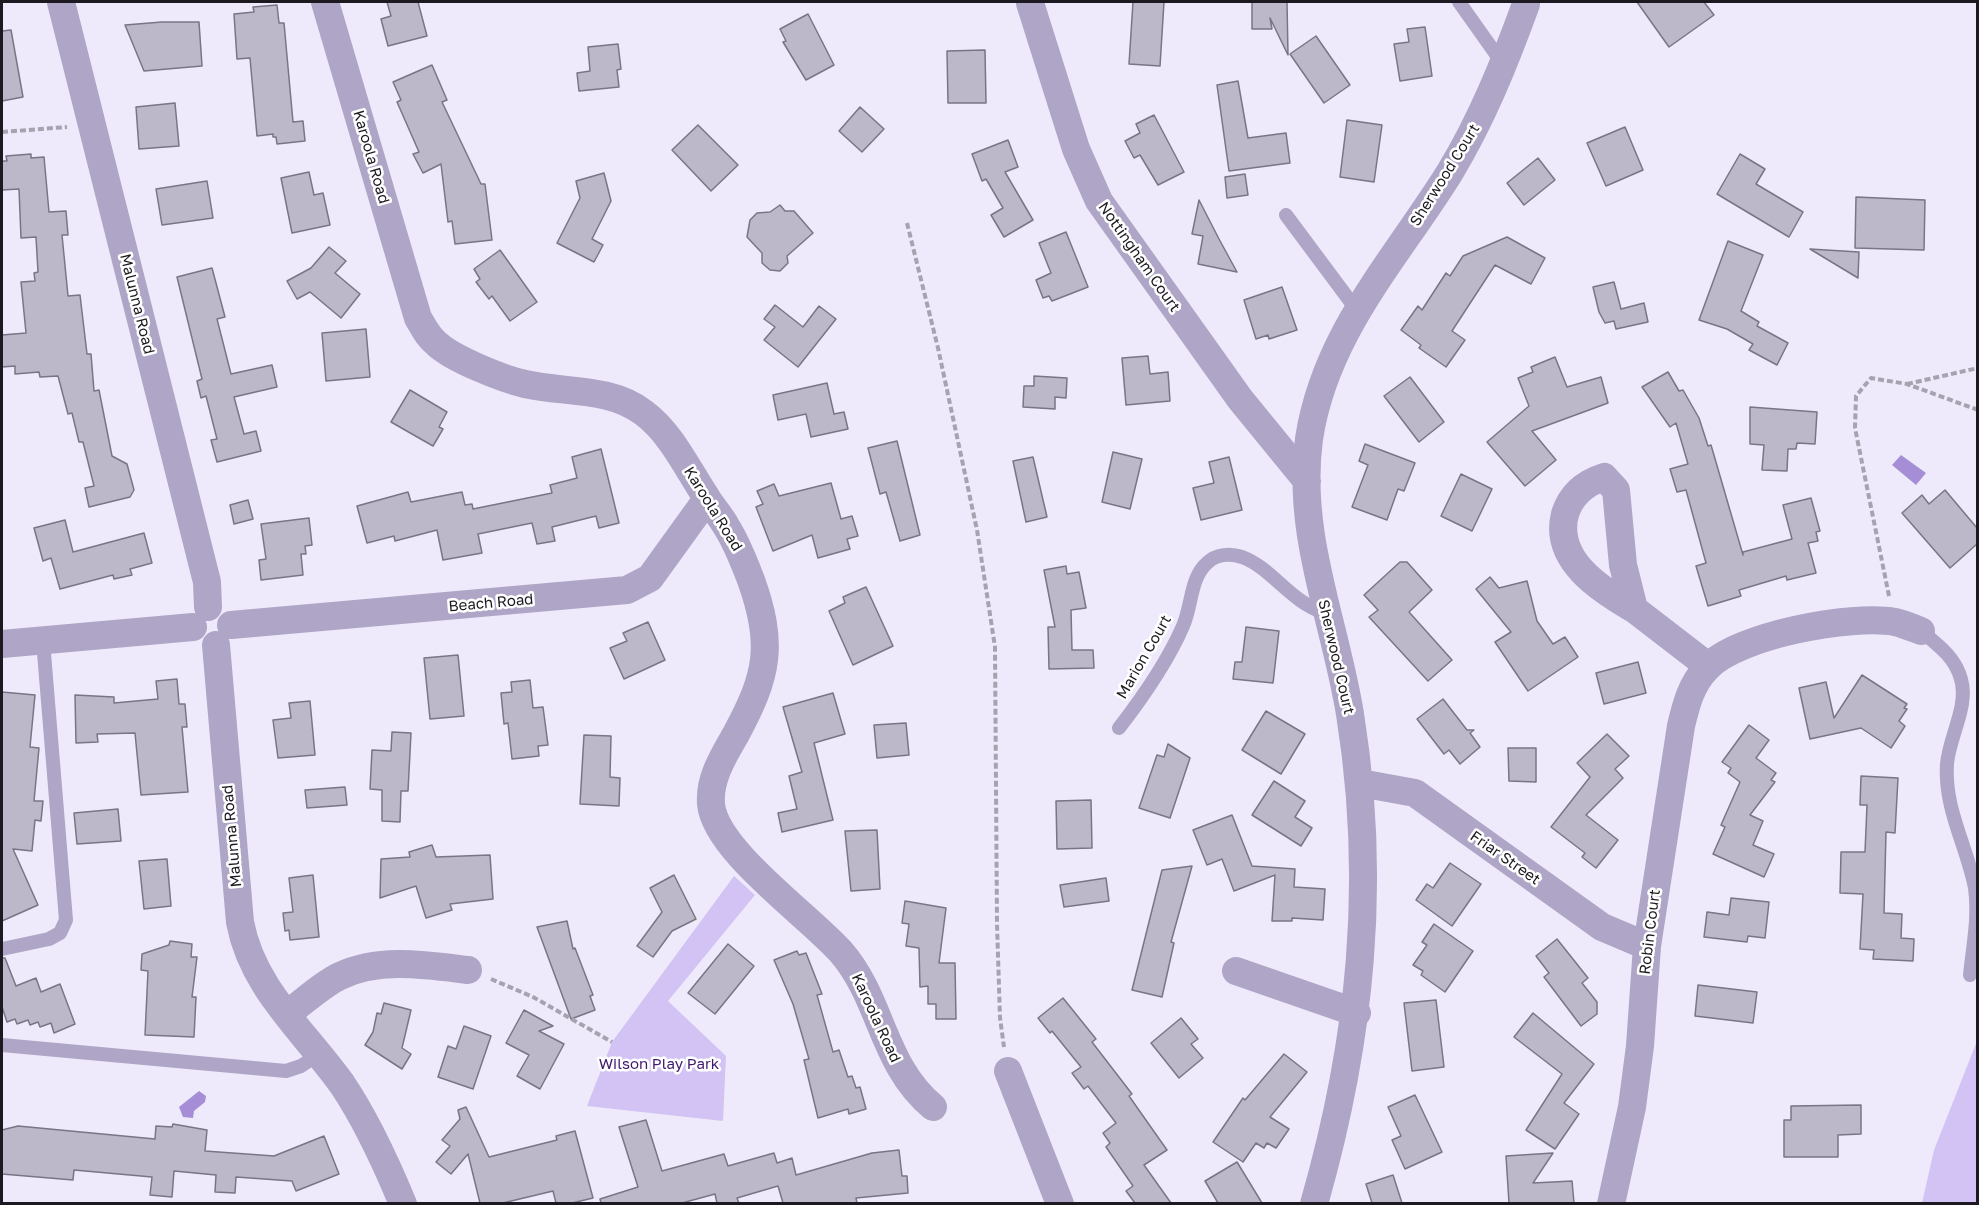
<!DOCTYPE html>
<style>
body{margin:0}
#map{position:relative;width:1979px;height:1205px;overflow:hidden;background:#efeafb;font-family:"Golos Text",sans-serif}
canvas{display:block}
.frame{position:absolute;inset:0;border:3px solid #1c1a20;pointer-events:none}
</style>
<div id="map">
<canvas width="1979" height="1205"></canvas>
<div class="frame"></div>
</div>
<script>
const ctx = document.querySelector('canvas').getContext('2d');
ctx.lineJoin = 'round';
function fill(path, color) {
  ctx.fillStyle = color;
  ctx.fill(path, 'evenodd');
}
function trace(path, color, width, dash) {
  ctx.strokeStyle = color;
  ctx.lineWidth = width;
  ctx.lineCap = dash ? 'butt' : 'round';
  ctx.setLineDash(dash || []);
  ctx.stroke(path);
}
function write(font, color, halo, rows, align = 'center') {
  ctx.font = font + ' "Golos Text",sans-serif';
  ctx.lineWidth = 5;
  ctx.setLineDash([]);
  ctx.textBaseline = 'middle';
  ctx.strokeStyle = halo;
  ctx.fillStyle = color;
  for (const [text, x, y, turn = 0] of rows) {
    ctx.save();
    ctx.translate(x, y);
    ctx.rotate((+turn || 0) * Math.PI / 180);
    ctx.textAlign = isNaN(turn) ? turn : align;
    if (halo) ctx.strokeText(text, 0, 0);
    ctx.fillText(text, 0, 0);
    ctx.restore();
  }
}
fill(new Path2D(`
 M734 876 755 895 668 1001 726 1056 723 1121 587 1106 612 1042Z
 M1977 1041V1203H1922L1934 1150Z`), '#d2c3f4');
fill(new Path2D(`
 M1901 455 1926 473 1916 485 1892 465Z
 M199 1091 206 1096 205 1102 194 1111 193 1118 183 1117 179 1107Z`), '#a68ed6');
const building = new Path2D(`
 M387 2H418L427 36 388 46 381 19 391 16Z
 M1133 2H1164L1160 66 1129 64Z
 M1252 2H1287L1288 55 1270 18 1272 29H1252Z
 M1637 2H1704L1714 15 1669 47Z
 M277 5 279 23H284L293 122 303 121 305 141 277 144 276 137H273V134L257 136 250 58 237 59 234 14 254 12 253 7Z
 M808 14 834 65 806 80 783 42 786 41 780 29Z
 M162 22H199L202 66 144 71 125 25Z
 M1425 27 1432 76 1400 81 1394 44 1409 42 1407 29Z
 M11 30 23 97 2 101V31Z
 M1316 36 1350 85 1324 103 1290 54Z
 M618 44 621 69 617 70 619 87 579 91 577 73 590 71 588 47Z
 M985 50 986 103H948L947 51Z
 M432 65 447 100 442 102 481 184H485L492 240 455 244 452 221 448 222 441 164 423 173 413 154 419 152 397 102 401 100 393 82Z
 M1238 81 1248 138 1286 133 1290 163 1229 171 1217 85Z
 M175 103 179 146 139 149 136 107Z
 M860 107 884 129 862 152 839 131Z
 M1154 115 1184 172 1158 185 1140 155 1134 158 1125 141 1140 133 1136 124Z
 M1347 120 1382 125 1374 182 1340 177Z
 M698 125 738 165 711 191 672 150Z
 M1625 127 1643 170 1606 186 1587 143Z
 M1008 140 1018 167 1005 172 1033 220 1004 237 991 215 1003 208 986 179 982 181 972 154Z
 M31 154V158L44 157 49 212 66 211 68 235H62L68 296 80 295 87 354H91L94 391 99 390 112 456 127 464 134 490 130 497 89 507 85 488 94 486 83 442H79L72 413 68 414 58 376 40 377 39 372 15 374V366L2 367V335L26 333 21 282 35 281 34 273 38 272 36 237 21 238 19 189 2 190V161H7L6 156Z
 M1740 154 1765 169 1756 184 1803 212 1789 237 1717 194Z
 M1538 158 1555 180 1524 205 1507 183Z
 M309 172 314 195 323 193 330 225 292 233 281 178Z
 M604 173 611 201 592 239 603 245 594 262 557 243 580 198 576 181Z
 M1245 174 1248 195 1227 198 1225 177Z
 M207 181 213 218 162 225 156 189Z
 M1856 197 1925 200 1924 250 1855 248Z
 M1199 200 1219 239 1237 272 1198 264 1203 236 1192 234Z
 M780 205 785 211H794L813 233 787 256 788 263 780 271 770 270 762 263V253L747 237 750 220 757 213 770 212Z
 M1066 232 1088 287 1052 301 1049 296 1043 298 1036 280 1051 273 1039 243Z
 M1507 237 1545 258 1531 284 1495 265 1452 331 1465 340 1446 367 1419 348 1421 345 1401 330 1418 306 1422 310 1446 273 1450 276 1463 256Z
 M1728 241 1763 255 1741 311 1759 322 1757 326 1788 343 1777 365 1749 350 1753 344 1727 329 1699 320Z
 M329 247 346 261 335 273 360 294 341 318 310 292 297 299 287 281 311 268Z
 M1810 249 1859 252 1858 278Z
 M500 250 537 302 510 321 492 296 489 299 476 282 480 279 474 269Z
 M212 268 225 317 217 319 231 374 272 365 277 387 234 397 244 434 256 431 261 451 217 462 211 440 217 439 206 396 201 398 197 381 202 379 177 277Z
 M1614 282 1621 309 1644 303 1648 322 1616 329 1614 321 1605 323 1599 312 1593 287Z
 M1282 287 1297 330 1269 339 1268 335 1256 339 1244 300Z
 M775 305 803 327 819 306 836 319 798 367 764 340 775 327 764 319Z
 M366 329 370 377 326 381 322 333Z
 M1148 356 1150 374 1168 372 1170 401 1126 405 1122 358Z
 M1555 357 1567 387 1601 377 1608 403 1532 431 1556 460 1525 486 1487 442 1529 406 1518 378 1533 372 1531 367Z
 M1668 372 1679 391 1683 390 1699 418 1708 446 1711 445 1743 555V552L1792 539 1783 505 1811 498 1820 531 1816 532 1818 541 1808 543 1816 573 1787 580 1786 576 1739 590 1741 596 1708 606 1696 566 1706 563 1686 490 1677 492 1670 469 1688 464 1676 423 1670 427 1642 387Z
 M1034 376 1067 378 1066 398 1055 397V409L1023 407 1024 386H1034Z
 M1410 377 1444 422 1419 442 1384 396Z
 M827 383 834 414 844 412 848 429 811 437 806 414 778 420 773 395Z
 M410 390 447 412 439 427 443 429 433 446 391 422Z
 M1750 407 1817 412 1815 444 1797 443 1796 449H1788L1787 471 1762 470 1764 445 1750 444Z
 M897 441 920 535 900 541 886 492 880 494 868 448Z
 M1365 444 1415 463 1404 491 1398 489 1387 520 1352 507 1368 465 1359 461Z
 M601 449 619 523 599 528 596 516 552 527 555 541 537 544 532 523 478 534 482 553 443 560 437 530 395 541 394 536 367 543 357 506 408 492 411 502 462 492 465 505 472 504 473 509 552 493 550 485 577 478 572 457Z
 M1113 452 1142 459 1130 509 1102 502Z
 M1033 457 1047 517 1026 522 1013 461Z
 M1229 457 1242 510 1201 520 1193 488 1214 483 1209 462Z
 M1461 474 1492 489 1472 531 1441 516Z
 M831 483 841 519 852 516 858 536 847 539 850 549 818 558 812 535 773 551 756 507 763 504 757 491 774 484 779 496Z
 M1945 490 1977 528V544L1950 568 1902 513 1922 495 1929 504Z
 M248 500 253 519 234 524 230 505Z
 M309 518 312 545 305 546 306 554H301L303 575 261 580 259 560 266 559 261 524Z
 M65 520 73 552 144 533 152 563 130 569 132 575 114 579 113 575 60 589 51 558 43 561 34 528Z
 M1400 562H1407L1432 590 1409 612 1452 660 1428 681 1369 617 1378 610 1364 595Z
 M1066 566 1067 574 1079 572 1086 608 1071 610 1072 650H1093L1094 668 1049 669 1048 627H1055L1044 570Z
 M1490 577 1499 588 1527 581 1537 621 1553 644 1565 637 1578 657 1528 691 1495 642 1511 632 1476 589Z
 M866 587 893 646 853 665 829 611 845 603 843 597Z
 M648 622 665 660 624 679 610 648 627 641 623 633Z
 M1246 627 1279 631 1273 683 1233 679 1235 662H1242Z
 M458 655 464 716 430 719 424 658Z
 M1638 662 1646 693 1604 704 1596 673Z
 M1862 675 1907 704 1904 708 1907 709 1899 721 1905 726 1891 748 1861 728 1810 739 1799 688 1826 682 1834 718Z
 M177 679 179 704H185L187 727H182L188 792 141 795 135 733 97 734 98 742 76 743 75 695 114 697V703L158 699 156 681Z
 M530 680 533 708 543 707 548 745 538 746 539 756 512 759 508 723 504 724 501 693 512 692 511 682Z
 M2 692 35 695 30 747 39 748 34 801H43L41 821 35 820 32 851 13 849 38 905 2 921Z
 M833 693 845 734 814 743 833 820 782 832 778 813 797 809 789 776 802 772 783 707Z
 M1443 699 1467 730H1474L1470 733 1480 747 1460 764 1449 750 1444 754 1417 719Z
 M310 701 315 755 278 758 273 720 291 718 289 703Z
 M1266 711 1305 734 1281 774 1242 750Z
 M906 723 909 755 877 758 874 725Z
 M1749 725 1769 740 1756 758 1776 773 1771 780 1775 782 1750 815 1763 821 1753 845 1774 854 1764 877 1713 854 1725 827 1721 825 1740 782 1728 773 1731 768 1722 762Z
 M392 732 411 733 408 791H401L400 822 382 821V790L370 789 372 750 391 751Z
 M1607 734 1629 756 1615 769 1623 778 1586 815 1618 840 1596 868 1582 857 1585 853 1551 827 1590 777 1577 763Z
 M584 735 611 736 610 777 620 778 619 806 580 804Z
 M1168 744 1190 758 1170 818 1139 808 1157 755 1164 757Z
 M1508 748H1536V782L1509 781Z
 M1861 776 1898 778 1895 833 1886 832 1884 913 1902 914 1901 938 1914 939 1913 961 1873 959 1874 950 1860 949 1863 894 1840 893 1841 852H1865L1867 805H1860Z
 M1274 781 1305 801 1295 817 1312 828 1301 846 1252 815Z
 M345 787 347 805 307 808 305 790Z
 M1091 800 1092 848 1057 849 1056 801Z
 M118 809 121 841 77 844 74 813Z
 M1232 815 1252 866 1295 869 1294 887 1325 889 1323 920 1292 918V921H1272L1275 875 1234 891 1222 859 1207 865 1193 830Z
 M877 830 880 889 851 891 845 831Z
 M432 845 436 857 490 855 493 899 450 904 452 910 426 918 416 886 380 898 381 859 410 857 409 852Z
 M167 859 171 906 144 909 139 861Z
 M1450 863 1481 884 1452 926 1416 900 1427 884 1433 888Z
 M1192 866 1171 942 1174 943 1162 997 1132 990 1162 870Z
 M313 875 319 937 290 940 289 930 285 931 283 913 293 912 289 878Z
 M674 875 696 919 672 931 653 957 637 946 662 912 650 888Z
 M1106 878 1109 901 1064 907 1060 885Z
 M1731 898 1769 902 1765 938 1748 936 1747 942 1704 937 1707 912 1729 915Z
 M905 901 946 908 939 963H955L956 1019H936V1004H928V986L920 987 919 948 906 946 909 924 902 923Z
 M567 921 573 949 575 948 593 995 590 996 595 1010 571 1019 537 927Z
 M1434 924 1473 951 1445 992 1421 975 1423 971 1413 965 1427 945 1422 942Z
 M1557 939 1588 978 1582 983 1597 1002V1014L1581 1026 1544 977 1549 973 1536 956Z
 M170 941 192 944 191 957H197L192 997H196L194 1037 145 1035 148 971 141 970 142 954 169 945Z
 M728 944 754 966 715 1014 688 993Z
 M797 951 799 955 806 953 822 994 817 995 833 1052 839 1050 848 1077 852 1076 856 1088 860 1087 866 1109 849 1114 848 1109 818 1118 804 1060 809 1059 793 1004 774 960Z
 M2 958H5L16 986 36 978 41 992 60 984 75 1024 54 1033 51 1023 40 1027 38 1022 30 1025 28 1020 17 1024 15 1019 7 1022 2 1007Z
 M1698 985 1757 992 1753 1023 1695 1016Z
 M1063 998 1096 1039 1092 1042 1132 1094 1129 1096 1167 1150 1144 1165 1171 1203H1135L1126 1191 1133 1186 1106 1147 1110 1143 1103 1133 1116 1123 1088 1086 1084 1089 1072 1073 1081 1067 1052 1031 1050 1033 1038 1018Z
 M1436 1000 1444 1067 1412 1071 1404 1003Z
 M384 1003 411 1010 402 1048 411 1054 402 1069 365 1045 373 1032 377 1013 381 1014Z
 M524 1010 553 1026 539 1031 564 1044 540 1089 517 1076 529 1055 506 1043Z
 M1533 1013 1594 1064 1564 1103 1579 1114 1555 1149 1526 1130 1562 1074 1514 1037Z
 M1181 1018 1198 1039 1191 1044 1203 1058 1179 1078 1151 1043Z
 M464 1026 491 1036 473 1089 438 1077 448 1046 456 1049Z
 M1284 1054 1307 1072 1270 1117 1289 1129 1276 1148 1267 1143 1264 1148 1256 1143 1243 1162 1213 1142 1243 1098 1245 1100Z
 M1415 1095 1442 1152 1405 1169 1392 1140 1401 1136 1388 1107Z
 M1861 1105V1134L1838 1135V1157H1784V1120H1791V1106Z
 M466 1107 489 1157 557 1140 556 1136 575 1131 593 1198 572 1203H556L553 1191 503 1203H480L468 1154 451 1174 436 1162 450 1146 442 1140 460 1119 458 1110Z
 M646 1120 662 1171 724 1154 728 1166 774 1153 777 1163 792 1158 796 1175 872 1153 899 1150 902 1176H907L908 1193 856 1198 857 1203H783L778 1186 737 1198 739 1203H717L715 1194 682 1203H601L600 1199 638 1187 619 1127Z
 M173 1124 207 1130 205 1151 274 1156 324 1136 339 1174 296 1191 292 1181 236 1177 235 1193 215 1192 216 1175 174 1171 172 1197 150 1195 152 1177 74 1170 73 1180 2 1174V1130L18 1126 155 1139 156 1126 172 1127Z
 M1553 1153 1533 1183 1572 1181 1574 1203H1509L1506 1156Z
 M1237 1162 1262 1203H1218L1205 1181Z
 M1393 1175 1402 1203H1372L1366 1184Z`);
fill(building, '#bdb8c9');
trace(building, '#797584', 1.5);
trace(new Path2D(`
 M2 132 67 127
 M907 223 938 348 977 530 995 647 997 924 1000 1018 1004 1047
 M1907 384 1978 368
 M1889 596 1855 428 1856 396 1871 378 1907 384 1978 410
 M491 979 533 997 612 1042`), '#a6a2af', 4, [6, 3]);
trace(new Path2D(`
 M1459 2 1503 64
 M1286 215 1356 309
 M1921 631C1938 645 1955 657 1961 679 1969 706 1949 737 1947 764 1944 809 1967 846 1975 888 1979 917 1973 946 1970 975
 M1119 728C1143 697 1167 663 1183 626 1192 606 1190 578 1207 563 1216 554 1230 553 1242 557 1272 568 1290 602 1325 613
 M2 949 49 939 60 933 66 920 43 641
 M2 1045 286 1071 301 1066 319 1054`), '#afa5c6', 14);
trace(new Path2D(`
 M61 2 207 582 208 607
 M325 2 418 318C424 328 428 337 437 344 453 359 503 379 525 384 565 393 610 387 644 413 671 433 687 468 705 495 711 506 720 515 726 526 737 543 744 562 751 580 774 644 768 675 736 734 724 755 709 778 711 804 715 850 808 915 841 952 882 999 882 1065 933 1107
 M1030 3 1076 149 1099 201 1240 399 1307 481
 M1634 609C1601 590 1553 560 1565 514 1571 495 1585 483 1604 477L1616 490 1623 565 1634 609 1708 666
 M231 625 627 590 650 578 707 499
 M2 644 193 627
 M216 645 240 922C252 988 304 1031 342 1084 367 1121 386 1163 403 1204
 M1360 783 1415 793 1602 927 1647 946
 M1236 971 1357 1013
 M287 1014C304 1002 321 985 340 976 379 957 427 965 468 970
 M1008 1071 1060 1204
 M1314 1204C1361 1040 1377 882 1350 714 1335 621 1296 535 1309 439 1325 333 1396 259 1450 172 1482 119 1505 62 1526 4
 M1611 1204 1632 1107 1640 1046 1647 946 1681 726C1686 705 1691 684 1707 668 1737 635 1852 614 1895 622 1904 624 1913 628 1921 631`), '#afa5c6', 28);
write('15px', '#1c1a20', '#fff', [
 ["Karoola Road",371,157,74],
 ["Sherwood Court",1445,175,-58],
 ["Nottingham Court",1139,257,55],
 ["Malunna Road",137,304,76],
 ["Karoola Road",713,509,58],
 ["Beach Road",491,603,-5],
 ["Marion Court",1144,657,-60],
 ["Sherwood Court",1336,657,77],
 ["Malunna Road",232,836,-95],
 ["Friar Street",1505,858,35],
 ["Robin Court",1650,932,-83],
 ["Karoola Road",876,1018,65]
]);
write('15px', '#40196e', '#fff', [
 ["Wilson Play Park",659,1064]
]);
</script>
